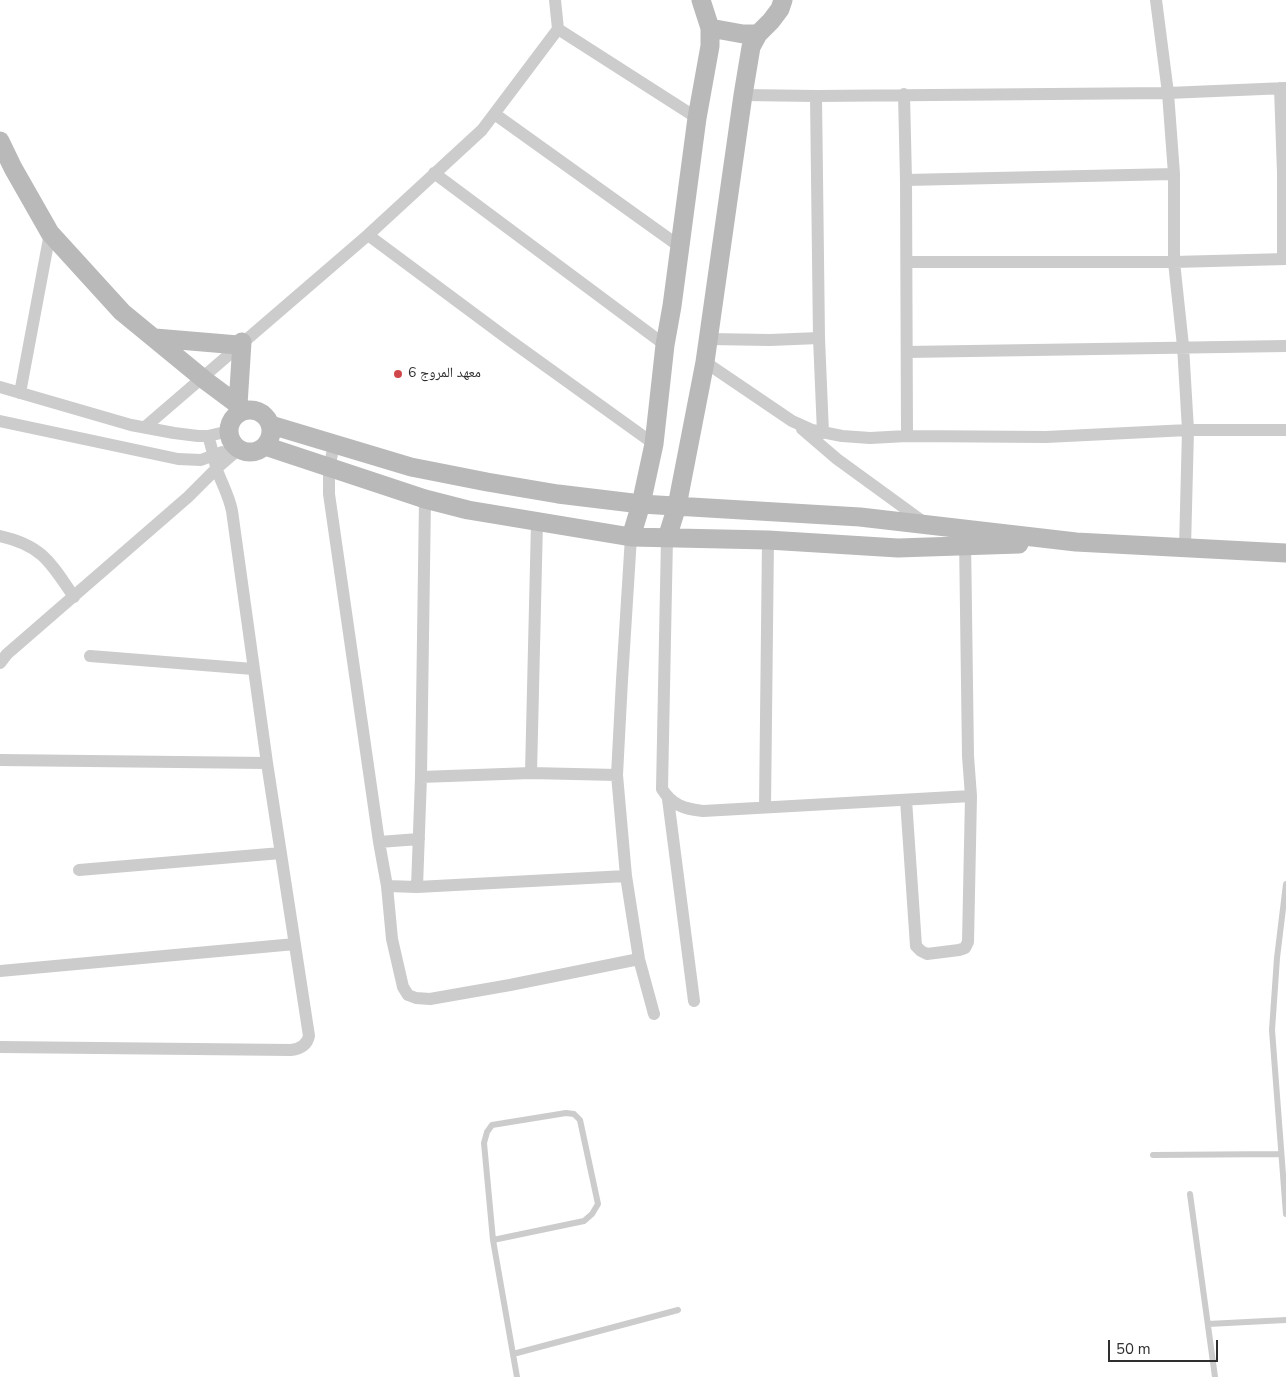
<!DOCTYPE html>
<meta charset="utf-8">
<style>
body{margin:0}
#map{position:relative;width:1286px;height:1377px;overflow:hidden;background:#fff;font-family:"Nunito Sans",sans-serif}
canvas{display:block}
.scale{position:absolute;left:1108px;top:1340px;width:110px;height:22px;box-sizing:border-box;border:2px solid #2f2f2f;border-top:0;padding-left:6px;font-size:15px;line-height:18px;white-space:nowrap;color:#2f2f2f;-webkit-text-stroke:4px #fff;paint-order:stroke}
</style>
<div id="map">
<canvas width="1286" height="1377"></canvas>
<div class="scale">50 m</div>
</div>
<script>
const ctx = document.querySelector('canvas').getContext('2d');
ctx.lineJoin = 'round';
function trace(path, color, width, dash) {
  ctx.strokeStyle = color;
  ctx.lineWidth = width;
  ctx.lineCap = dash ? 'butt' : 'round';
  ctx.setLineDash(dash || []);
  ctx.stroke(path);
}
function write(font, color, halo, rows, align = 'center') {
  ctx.font = font + ' "Nunito Sans","Noto Naskh Arabic",sans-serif';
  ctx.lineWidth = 5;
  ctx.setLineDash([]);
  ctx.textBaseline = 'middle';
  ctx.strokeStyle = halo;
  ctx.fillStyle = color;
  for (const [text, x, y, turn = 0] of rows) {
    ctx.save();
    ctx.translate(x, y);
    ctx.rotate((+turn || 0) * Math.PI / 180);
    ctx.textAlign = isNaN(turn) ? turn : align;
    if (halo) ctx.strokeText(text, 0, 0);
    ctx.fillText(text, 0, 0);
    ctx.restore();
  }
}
trace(new Path2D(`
 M1286 884 1277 958 1272 1030 1286 1214
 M1153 1155 1281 1154
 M1190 1194 1215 1377
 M493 1240 584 1221 592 1214 598 1204 580 1120 574 1114 566 1113 492 1125 487 1132 484 1143 493 1240 517 1377
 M1208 1324 1286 1320
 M513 1354 678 1310`), '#ccc', 6);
trace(new Path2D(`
 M1156 0 1168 93 1174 174V262L1183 346 1188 430 1185 548
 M558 29 697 118
 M1280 88 1283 173V259
 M904 94 906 180 907 436
 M743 95 816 96 1168 93 1286 88
 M816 96 819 338 823 433
 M496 115 679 246
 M434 173 665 345
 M906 180 1174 174
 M368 235 508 339 654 444
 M907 262H1174L1286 259
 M709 339 770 340 819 338
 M907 352 1286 346
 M705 362 792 421 812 430 842 436 870 438 907 436 1046 437 1188 430H1286
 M0 387 131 425 174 433 198 436H208L229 431
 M20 393 50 233
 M0 421 178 459 201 460 222 452
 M145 427 368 235 482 130 558 29 555 0
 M802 429 837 459 925 523
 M334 445 329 468V494L379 842 387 886 392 939 403 987 408 995 416 998 430 999 510 985 639 959
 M0 536C42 545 51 563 74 597
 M631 537 622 680 617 775 626 876 639 959 654 1014
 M667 538 662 789C672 805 684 809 703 811L971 796 968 756 965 538
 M90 656 253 669
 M0 663 7 654 188 497 217 468 239 449
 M0 760 267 763
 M531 773 537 522
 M421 777 531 773 617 775
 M668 799 694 1001
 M906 800 916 946 921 951 927 954 959 950 965 948 968 942 971 796
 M765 807 768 540
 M379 842 419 839
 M79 870 281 853
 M387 886 417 887 626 876
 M417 887 421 777 425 499
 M0 971 295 944
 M0 1047 291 1050C300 1049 307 1045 309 1036L267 763 232 511C229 496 222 484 217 470 214 460 212 447 208 436`), '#ccc', 12);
trace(new Path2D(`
 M710 28 743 34H758
 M0 141 13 168 50 233 122 312 206 381 245 410
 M155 338 238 345
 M238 405 242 342
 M229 431a21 21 0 1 1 42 0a21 21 0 1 1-42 0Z
 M271 425 411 467 487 482 558 494 641 504 860 517 1076 542 1286 553
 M265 446 425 499 468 510 631 537 768 540 898 548 1019 544
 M631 537 641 504 654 444 665 345 672 306 697 118 710 46V28L701 0
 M667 538 677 506 705 362 743 95 751 47 758 34 771 21 780 9 783 0`), '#b9b9b9', 19);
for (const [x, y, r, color] of [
 [398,374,5,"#d1464a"]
]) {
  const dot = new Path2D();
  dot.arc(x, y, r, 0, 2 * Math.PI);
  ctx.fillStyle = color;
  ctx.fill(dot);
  trace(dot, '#fff', 2);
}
write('14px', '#2f2f2f', '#fff', [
 ["معهد المروج 6",408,374]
], 'left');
</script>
